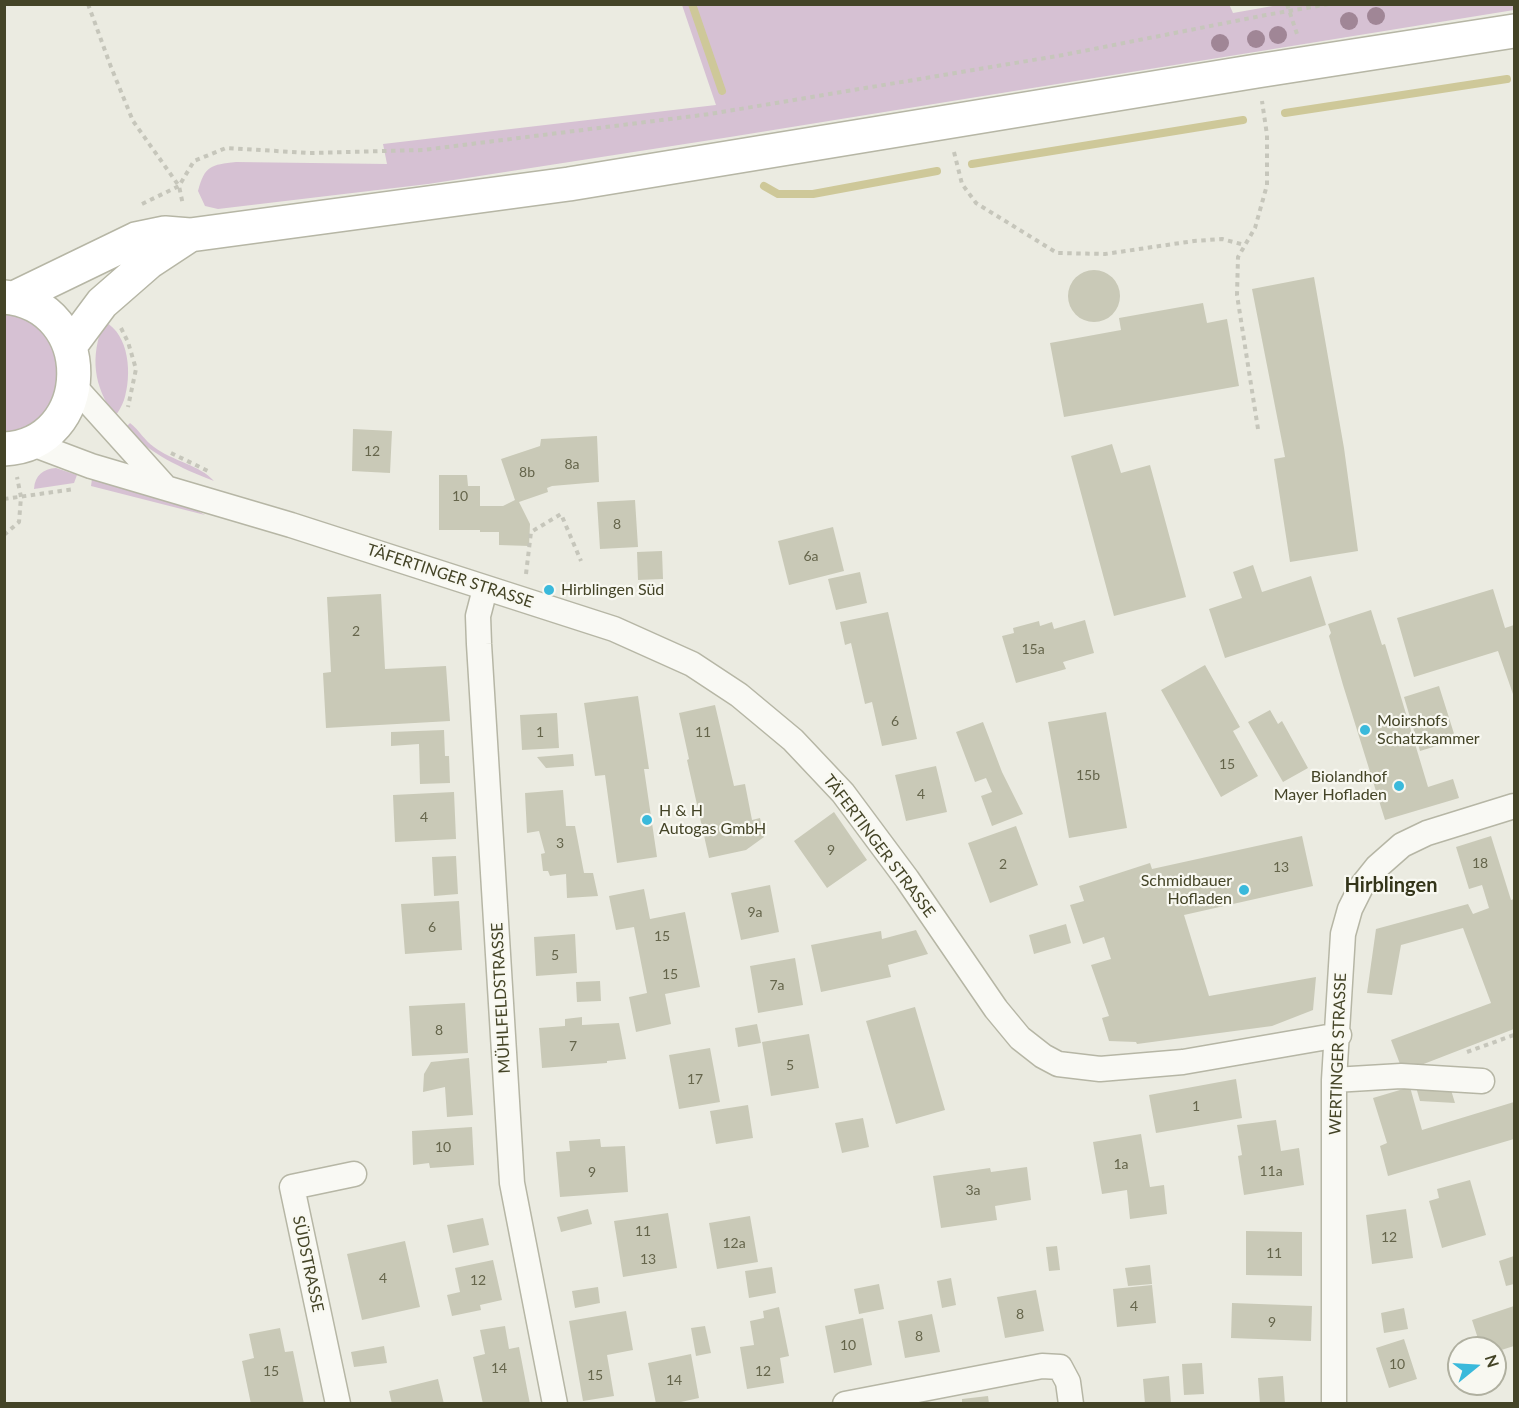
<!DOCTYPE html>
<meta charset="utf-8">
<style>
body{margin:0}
#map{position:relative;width:1519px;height:1408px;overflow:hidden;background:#ebebe1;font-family:Lato,sans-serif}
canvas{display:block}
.frame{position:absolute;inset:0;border:6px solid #444427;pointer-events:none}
.north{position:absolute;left:1447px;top:1336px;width:60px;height:60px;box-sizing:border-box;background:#f8f8f1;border:2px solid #b0b0a0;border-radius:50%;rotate:72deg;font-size:16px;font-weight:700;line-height:24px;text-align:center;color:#444427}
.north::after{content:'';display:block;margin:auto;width:21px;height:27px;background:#3ab9db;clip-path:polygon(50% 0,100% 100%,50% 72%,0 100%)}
</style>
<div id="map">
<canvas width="1519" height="1408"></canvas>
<div class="frame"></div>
<div class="north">N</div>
</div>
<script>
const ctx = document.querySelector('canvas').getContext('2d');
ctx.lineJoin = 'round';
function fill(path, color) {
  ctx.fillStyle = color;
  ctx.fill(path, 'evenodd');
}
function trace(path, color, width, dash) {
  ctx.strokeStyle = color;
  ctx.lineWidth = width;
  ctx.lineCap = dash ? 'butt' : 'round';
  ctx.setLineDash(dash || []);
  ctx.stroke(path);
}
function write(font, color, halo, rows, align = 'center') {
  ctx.font = font + ' Lato,sans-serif';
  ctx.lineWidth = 4.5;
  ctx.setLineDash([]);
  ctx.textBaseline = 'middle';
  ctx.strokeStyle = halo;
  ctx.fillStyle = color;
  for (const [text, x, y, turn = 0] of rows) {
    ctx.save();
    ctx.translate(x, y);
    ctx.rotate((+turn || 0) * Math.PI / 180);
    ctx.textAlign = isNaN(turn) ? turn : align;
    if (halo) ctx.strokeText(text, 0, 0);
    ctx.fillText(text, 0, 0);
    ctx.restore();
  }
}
fill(new Path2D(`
 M1229 4 1233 13 1284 4H1514V10L730 137 428 184 218 209 205 206 198 191C205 165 211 165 236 162L387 164 383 144 716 105 682 5Z
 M4 309 45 327 64 378 39 426 4 438Z
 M104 321C130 335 132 375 124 400 122 406 118 412 115 417 93 384 90 358 104 321Z
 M130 423C139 430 145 441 154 447 172 461 200 465 214 481 180 468 151 454 125 428Z
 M56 468 77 475 74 483 34 489C35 475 43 469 56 468Z
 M92 479 192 508 205 515 91 486Z`), '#d6c1d3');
trace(new Path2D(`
 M692 4 722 91
 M1285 113 1507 79
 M972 164 1243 120
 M764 186 778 194H813L937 171`), '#cec899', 8);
fill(new Path2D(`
 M1068 296a26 26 0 1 1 52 0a26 26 0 1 1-52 0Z
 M1314 277 1344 448 1358 551 1290 562 1274 459 1285 457 1252 289Z
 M1203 303 1207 323 1227 319 1239 386 1064 417 1050 343 1121 330 1119 318Z
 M353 429 392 431 390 473 352 471Z
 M597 436 599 482 552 486 547 488 548 492 519 502 530 524 529 546 499 545V532H480V530H439V475H467L468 486H480V506H503L515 500 501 459 540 446 541 439Z
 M1112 444 1121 473 1150 465 1186 597 1114 616 1071 456Z
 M635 500 638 547 600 549 597 502Z
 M833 527 844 571 789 585 778 541Z
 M662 551 663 579 638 580 637 552Z
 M1253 565 1262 592 1311 576 1326 625 1225 658 1209 609 1242 598 1233 572Z
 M860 572 867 603 836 610 828 579Z
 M1493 589 1505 628 1514 625V697L1498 651 1414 677 1397 618Z
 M381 594 385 669 446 666 450 721 326 728 323 673 331 672 327 597Z
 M1371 610 1382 645 1385 644 1428 787 1453 779 1459 798 1385 820 1343 685 1329 636 1331 633 1328 624Z
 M888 612 917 739 882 746 872 702 865 704 851 643 845 645 840 622Z
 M1085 620 1094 653 1063 662 1066 669 1016 683 1002 636 1014 633 1013 628 1039 621 1040 626 1052 622 1054 629Z
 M1205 665 1240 727 1233 731 1258 776 1221 797 1161 690Z
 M1439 686 1456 740 1420 751 1404 697Z
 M638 696 649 769H644L657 857 617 863 605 775 595 776 584 703Z
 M715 705 734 786 745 784 752 820 760 818 764 837 746 850 709 858 687 760 689 759 679 713Z
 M1270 710 1278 724 1282 721 1308 768 1283 782 1248 722Z
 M1106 712 1127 828 1069 838 1048 722Z
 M557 713 559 748 522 750 520 715Z
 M983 722 1002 772 1023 814 992 826 981 796 992 792 986 778 975 782 956 732Z
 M444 730 445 756H449L450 783 420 784 419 744 391 746V732Z
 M573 754 574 766 546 768 537 757Z
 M936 766 947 812 906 821 895 775Z
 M563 790 566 826H575L584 873H593L598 896 567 898 566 874 550 876 548 871H543L541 854 545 853 539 831 527 833 525 793Z
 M454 792 456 839 395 842 393 795Z
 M834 812 867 860 827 888 794 841Z
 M1016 826 1038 885 990 903 968 843Z
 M1302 836 1313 886 1184 915 1209 996 1316 977 1313 1010 1272 1026 1137 1044 1136 1042 1109 1041 1102 1018 1109 1016 1091 965 1111 959 1104 937 1083 944 1070 905 1084 901 1079 886 1150 863 1152 869Z
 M1491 836 1511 900 1514 899V1029L1403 1072 1391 1040 1491 1003 1463 928 1401 945 1392 995 1367 993 1376 929 1468 904 1473 914 1489 908 1482 885 1469 889 1456 847Z
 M456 856 458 894 434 896 432 857Z
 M770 885 779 932 741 940 731 893Z
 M644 889 650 919 685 912 700 987 665 994 671 1024 636 1032 629 997 647 993 634 927 616 930 609 896Z
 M459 901 462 950 405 954 401 904Z
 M1066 924 1071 943 1034 954 1029 935Z
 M916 930 928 954 888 965 891 977 821 992 811 945 881 931 882 939Z
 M575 934 577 973 536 976 534 937Z
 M795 958 803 1005 758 1013 750 966Z
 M600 981 601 1001 577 1002 576 982Z
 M465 1003 468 1053 412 1056 409 1006Z
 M915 1007 945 1110 896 1124 866 1021Z
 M582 1017V1025L619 1023 626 1059 607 1061V1063L542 1068 539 1028 565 1026V1019Z
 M757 1024 761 1043 738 1047 735 1028Z
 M809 1034 819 1088 771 1096 762 1042Z
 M710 1048 720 1102 679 1109 669 1055Z
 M469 1058 473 1115 447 1117 445 1087 423 1092 424 1074 431 1062Z
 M1236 1079 1242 1118 1156 1133 1149 1095Z
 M1410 1087 1422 1130 1514 1102V1139L1388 1176 1380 1146 1387 1143 1373 1098Z
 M1416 1087 1451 1090 1455 1103 1420 1101Z
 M748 1105 753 1138 716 1144 710 1111Z
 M863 1118 869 1147 842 1153 835 1123Z
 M1276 1120 1281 1151 1299 1148 1304 1185 1244 1195 1238 1156 1242 1155 1237 1125Z
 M472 1127 474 1165 430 1168 429 1163 413 1165 412 1131Z
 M1141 1134 1150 1187 1164 1185 1167 1214 1130 1219 1127 1190 1102 1194 1093 1142Z
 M600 1139 601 1147 625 1146 628 1192 560 1197 556 1152 570 1151 569 1141Z
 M1027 1167 1031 1200 995 1206 997 1220 941 1228 933 1176 990 1168 991 1172Z
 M1470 1180 1486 1235 1442 1248 1429 1201 1439 1198 1437 1189Z
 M588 1209 592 1224 561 1232 557 1217Z
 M1406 1209 1413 1258 1372 1264 1366 1215Z
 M668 1213 677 1268 623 1277 614 1221Z
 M750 1216 758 1262 717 1269 709 1223Z
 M483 1218 489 1245 453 1253 447 1225Z
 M1246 1231 1302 1232V1276L1246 1275Z
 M405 1241 420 1307 362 1320 347 1254Z
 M1057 1246 1060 1270 1049 1271 1046 1247Z
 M1514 1256V1284L1506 1286 1499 1261Z
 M493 1260 502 1300 480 1305 481 1310 452 1316 447 1295 460 1292 455 1268Z
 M1150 1265 1152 1284 1128 1286 1125 1268Z
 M772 1267 776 1293 749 1298 745 1271Z
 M951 1278 956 1305 942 1308 937 1281Z
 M879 1284 884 1309 859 1314 854 1289Z
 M1152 1285 1156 1323 1117 1327 1113 1289Z
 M598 1287 600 1303 575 1308 572 1291Z
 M1036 1290 1044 1331 1005 1338 997 1297Z
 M1232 1303 1312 1306 1311 1341 1231 1338Z
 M1514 1306V1346L1495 1352V1348H1481L1472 1320Z
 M779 1307 789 1356 780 1358 784 1383 747 1389 740 1347 754 1345 750 1321 764 1318 763 1311Z
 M1404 1308 1408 1329 1384 1333 1381 1313Z
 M626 1311 633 1350 607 1355 614 1396 583 1401 569 1321Z
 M932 1314 940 1352 905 1358 898 1321Z
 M863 1318 872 1365 834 1373 825 1326Z
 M505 1326 509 1349 519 1347 530 1404H483L473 1357 485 1354 480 1330Z
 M705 1326 711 1353 696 1356 691 1328Z
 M280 1328 285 1352 293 1351 304 1404H251L242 1361 254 1358 249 1334Z
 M1404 1339 1417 1379 1389 1388 1376 1348Z
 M384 1346 387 1363 354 1367 351 1352Z
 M691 1354 699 1398 672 1404H656L648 1363Z
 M1202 1363 1204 1394 1184 1395 1182 1364Z
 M1169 1376 1171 1404H1145L1143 1379Z
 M1283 1376 1285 1404H1260L1258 1378Z
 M438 1379 444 1404H392L389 1391Z
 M988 1396 989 1404H962V1399Z`), '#c9c9b7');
const minor = new Path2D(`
 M74 386 166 488
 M30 443 91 466 291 525 614 629 692 664 739 695 793 740 843 793 907 879 996 1009 1020 1038 1043 1056 1058 1064 1100 1069 1183 1062 1339 1035
 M485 589 478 616 479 644 512 1183 555 1404
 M1334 1080 1401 1076 1482 1081
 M338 1404 292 1187 354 1174
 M845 1404 1042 1366 1060 1367 1068 1382 1071 1404
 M1334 1404V1080L1343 934 1350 909 1361 887 1377 867 1402 845 1427 833 1514 806`);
const secondary = new Path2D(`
 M4 297C99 305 95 445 4 449
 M14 298 136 239 165 233 190 235 569 184 1257 71 1514 31
 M70 346 102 303 149 262 190 235`);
trace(minor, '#b6b6a5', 27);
trace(secondary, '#b6b6a5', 36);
trace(new Path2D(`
 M88 4 111 67 133 121 179 186 183 205
 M1287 4 1297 34
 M954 152 962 184 976 203 1057 253 1105 254 1194 241 1222 239 1245 245
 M142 204 179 186 194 161 226 148 310 153 423 150 710 114 1063 55 1266 15 1329 4
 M121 328 128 342 136 369 128 407
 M1258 429 1237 295 1238 257 1255 228 1267 185V135L1262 101
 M171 453 210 472
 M4 499 75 489
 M4 535 19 522 21 497 17 477
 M526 574 531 532 561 514 581 561
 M1467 1052 1514 1035`), '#c6c6bb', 4, [4.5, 4.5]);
trace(minor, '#f9f9f4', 24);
trace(secondary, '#fff', 33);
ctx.fillStyle = '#a08696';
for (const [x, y] of [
 [1376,16],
 [1349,21],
 [1278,35],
 [1256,39],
 [1220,43]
]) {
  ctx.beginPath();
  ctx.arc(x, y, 9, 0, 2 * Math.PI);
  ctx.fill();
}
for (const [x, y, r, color] of [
 [549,590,6,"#3ab9db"],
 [1365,730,6,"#3ab9db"],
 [1399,786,6,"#3ab9db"],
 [647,820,6,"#3ab9db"],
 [1244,890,6,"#3ab9db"]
]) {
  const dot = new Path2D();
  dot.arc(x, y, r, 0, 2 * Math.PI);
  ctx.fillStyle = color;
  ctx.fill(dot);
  trace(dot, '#f8f8f1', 2);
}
write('14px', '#65654b', null, [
 ["12",372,451],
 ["8a",572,464],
 ["8b",527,472],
 ["10",460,496],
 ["8",617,524],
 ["6a",811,556],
 ["2",356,631],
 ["15a",1033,649],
 ["6",895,721],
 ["1",540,732],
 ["11",703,732],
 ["15",1227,764],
 ["15b",1088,775],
 ["4",921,794],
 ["4",424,817],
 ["3",560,843],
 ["9",831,850],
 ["18",1480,863],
 ["2",1003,864],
 ["13",1281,867],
 ["9a",755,912],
 ["6",432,927],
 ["15",662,936],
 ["5",555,955],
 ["15",670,974],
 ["7a",777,985],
 ["8",439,1030],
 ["7",573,1046],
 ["5",790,1065],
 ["17",695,1079],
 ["1",1196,1106],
 ["10",443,1147],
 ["1a",1121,1164],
 ["11a",1271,1171],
 ["9",592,1172],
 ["3a",973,1190],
 ["11",643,1231],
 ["12",1389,1237],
 ["12a",734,1243],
 ["11",1274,1253],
 ["13",648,1259],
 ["4",383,1278],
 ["12",478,1280],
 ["4",1134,1306],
 ["8",1020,1314],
 ["9",1272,1322],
 ["8",919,1336],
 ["10",848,1345],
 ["10",1397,1364],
 ["14",499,1368],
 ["15",271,1371],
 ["12",763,1371],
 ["15",595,1375],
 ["14",674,1380]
]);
write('16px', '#444427', '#f8f8f1', [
 ["TÄFERTINGER STRASSE",450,576,18],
 ["TÄFERTINGER STRASSE",879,846,53],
 ["MÜHLFELDSTRASSE",501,998,-93],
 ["WERTINGER STRASSE",1338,1054,-88],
 ["SÜDSTRASSE",308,1264,78]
]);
write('16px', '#444427', '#f8f8f1', [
 ["Hirblingen Süd",561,590],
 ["Moirshofs",1377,721],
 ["Schatzkammer",1377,739],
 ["Biolandhof",1387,777,"right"],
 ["Mayer Hofladen",1387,795,"right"],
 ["H & H",659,811],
 ["Autogas GmbH",659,829],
 ["Schmidbauer",1232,881,"right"],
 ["Hofladen",1232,899,"right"]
], 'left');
write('bold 20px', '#34351a', '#f8f8f1', [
 ["Hirblingen",1391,886]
]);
</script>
